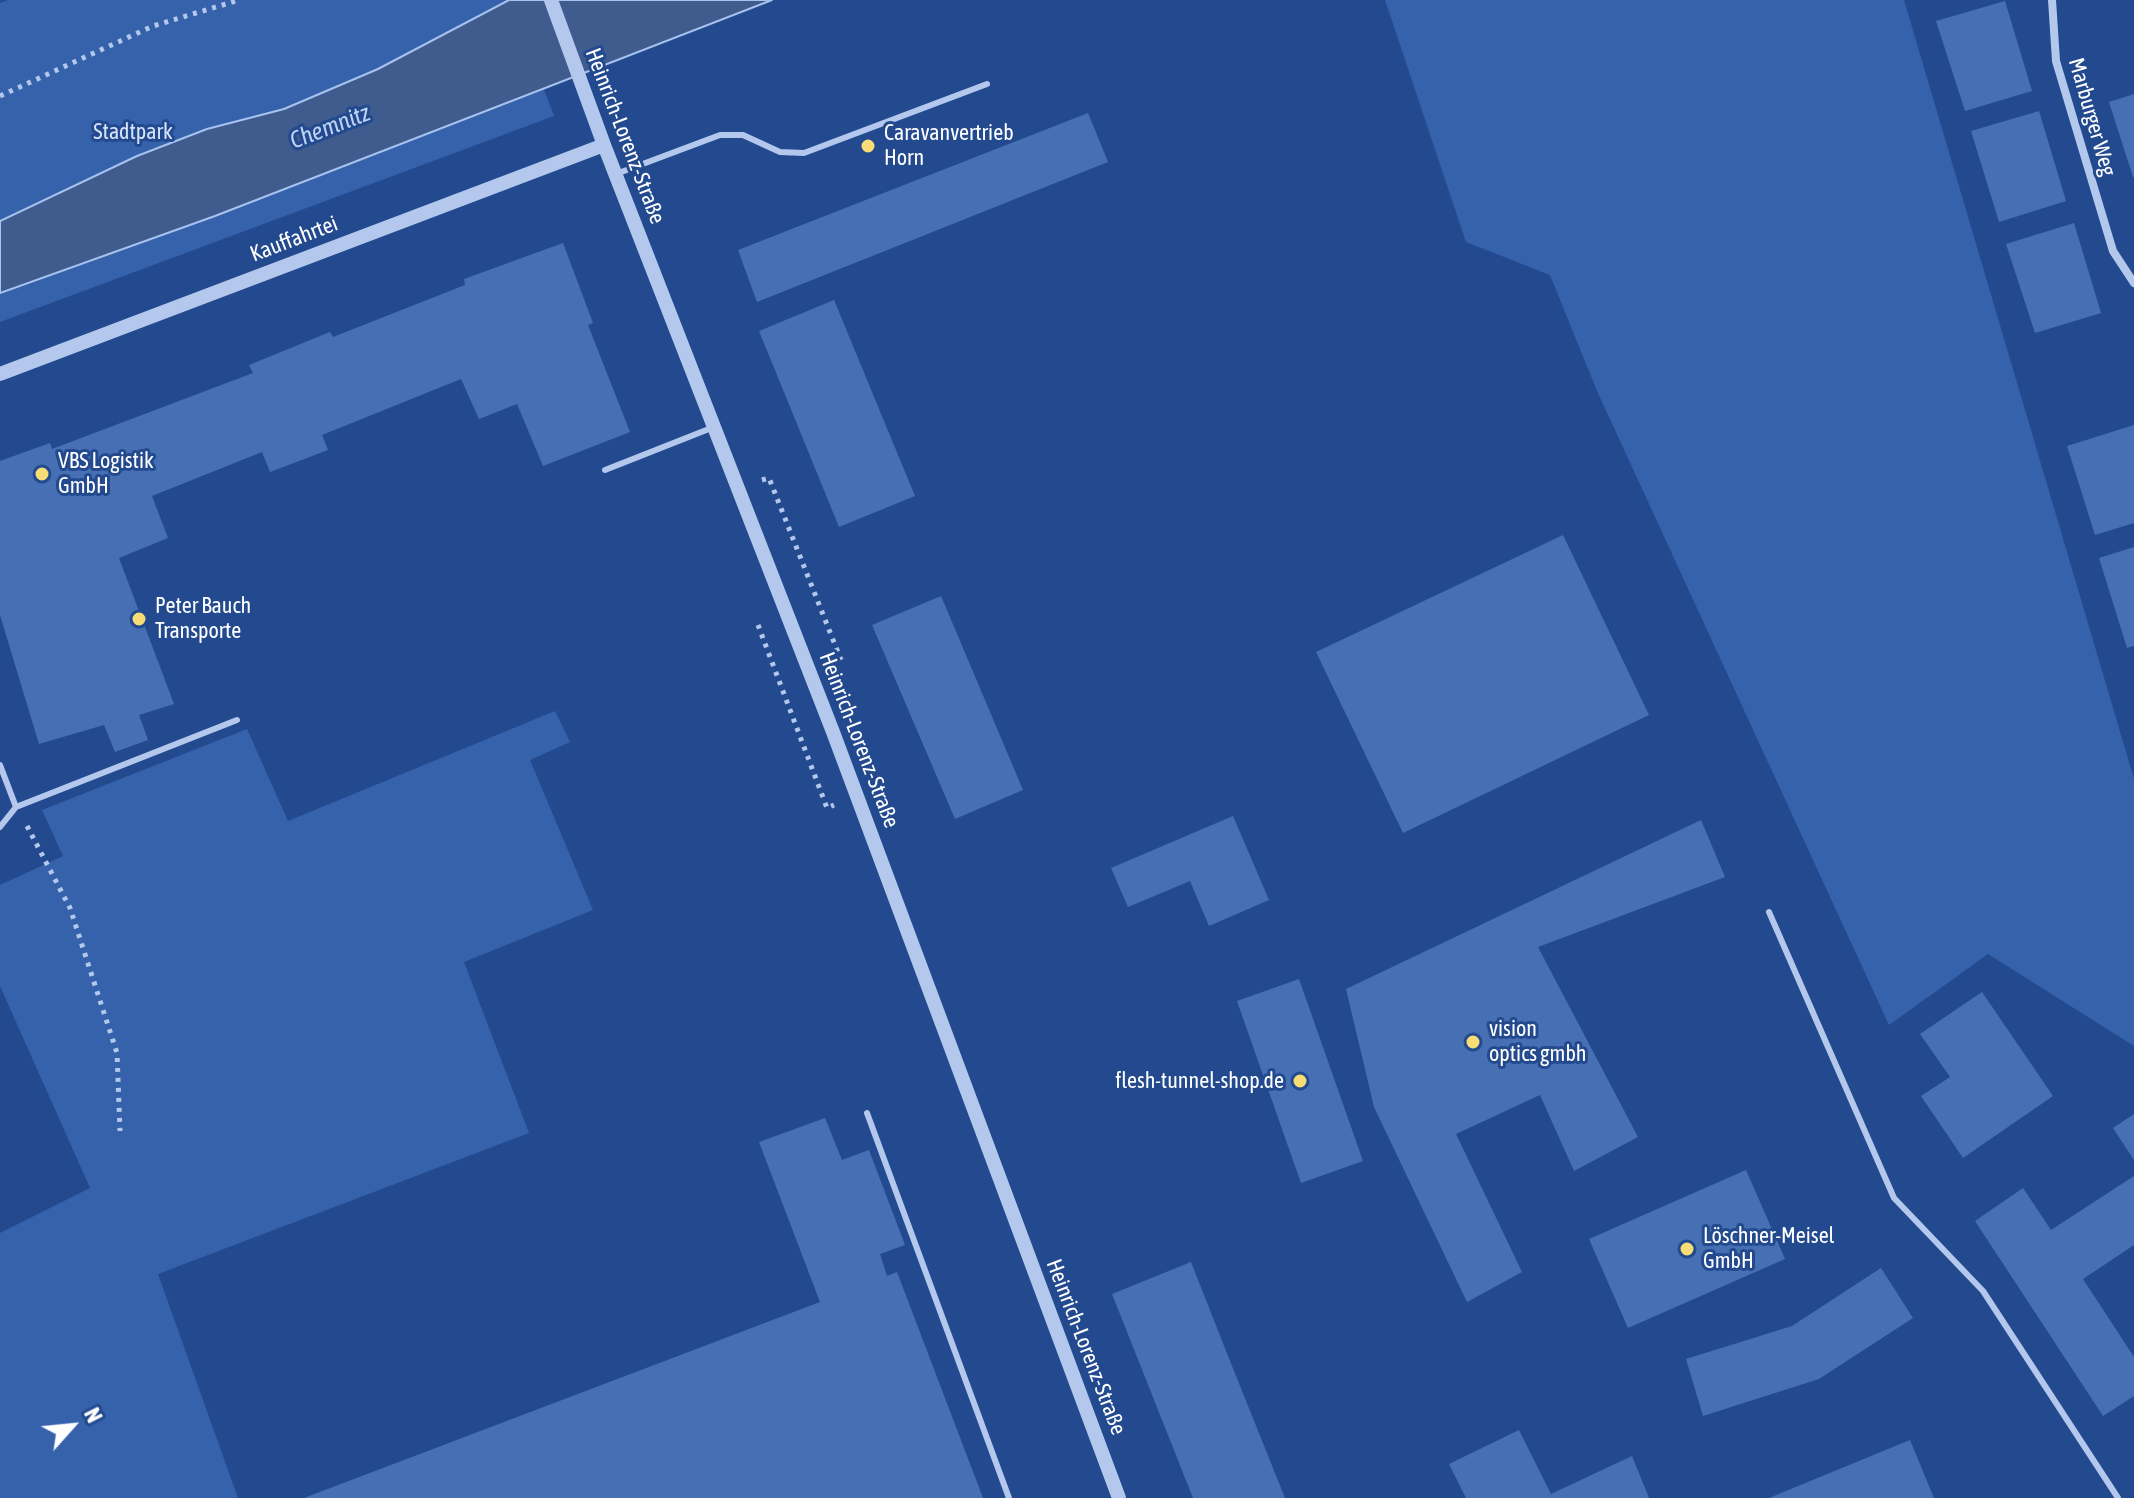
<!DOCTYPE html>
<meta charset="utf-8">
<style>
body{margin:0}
#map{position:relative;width:2134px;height:1498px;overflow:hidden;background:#234a8f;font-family:"Asap Condensed",sans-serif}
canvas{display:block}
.north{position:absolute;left:32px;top:1386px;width:80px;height:80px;-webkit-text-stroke:6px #234a8f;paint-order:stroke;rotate:63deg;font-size:22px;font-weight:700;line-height:32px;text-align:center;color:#fff}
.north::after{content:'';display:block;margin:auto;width:28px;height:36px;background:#fff;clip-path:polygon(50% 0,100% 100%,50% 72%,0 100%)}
</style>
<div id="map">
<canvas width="2134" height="1498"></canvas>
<div class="north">N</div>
</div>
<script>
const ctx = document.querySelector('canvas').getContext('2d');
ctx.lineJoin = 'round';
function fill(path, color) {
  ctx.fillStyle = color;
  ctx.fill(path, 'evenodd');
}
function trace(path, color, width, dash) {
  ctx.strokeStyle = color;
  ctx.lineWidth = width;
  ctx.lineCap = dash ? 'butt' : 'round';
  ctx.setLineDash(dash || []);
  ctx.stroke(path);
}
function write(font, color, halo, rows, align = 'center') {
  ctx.font = font + ' "Asap Condensed",sans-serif';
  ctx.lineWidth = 6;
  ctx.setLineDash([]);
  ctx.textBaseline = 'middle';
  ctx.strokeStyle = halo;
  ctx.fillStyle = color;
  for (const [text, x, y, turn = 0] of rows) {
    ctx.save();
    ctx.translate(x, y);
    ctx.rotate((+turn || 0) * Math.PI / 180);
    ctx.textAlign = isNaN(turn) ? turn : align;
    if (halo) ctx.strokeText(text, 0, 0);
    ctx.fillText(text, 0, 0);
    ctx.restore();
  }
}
fill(new Path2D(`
 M8 0H510L554 116 0 322V3Z
 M1385 0H1904L2134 779V1046L1988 954 1889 1025 1597 391 1550 275 1466 242Z
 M555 711 570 742 530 760 593 910 464 962 529 1133 158 1274 238 1498H0V1233L90 1188 0 986V885L63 856 42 810 247 729 288 821Z`), '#3662ac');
const water = new Path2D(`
 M509 0H772L215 216 0 293V221L137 156 207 129 284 109 378 69Z`);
fill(water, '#405c8f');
trace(water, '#a7c2ed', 2);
fill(new Path2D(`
 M2005 1 2032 91 1965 111 1936 21Z
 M2134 94V177H2133L2109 102Z
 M2039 111 2066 201 1999 222 1971 131Z
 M1088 113 1108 162 757 302 738 250Z
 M2074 223 2101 313 2035 333 2006 244Z
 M563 243 593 323 588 325 630 432 543 466 517 404 479 419 461 379 322 435 328 450 270 472 262 452 152 496 168 538 119 558 174 704 139 715 148 740 115 752 104 725 39 744 0 615V461L50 443 52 449 253 373 249 365 330 332 333 337 465 285 464 279Z
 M834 300 915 496 839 527 759 331Z
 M2134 425V523L2095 535 2067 446Z
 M1563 535 1649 715 1403 833 1316 652Z
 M2134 547V646L2127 648 2099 558Z
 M941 596 1023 790 955 819 872 625Z
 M1233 816 1269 900 1209 926 1190 881 1128 907 1111 868Z
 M1701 820 1725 877 1538 947 1638 1137 1574 1171 1540 1095 1456 1134 1522 1272 1467 1302 1374 1107 1346 989Z
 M1299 979 1363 1161 1301 1183 1237 1001Z
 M1982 992 2053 1096 1963 1158 1921 1096 1950 1077 1920 1034Z
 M2134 1114V1160L2113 1128Z
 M825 1118 842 1160 869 1150 905 1245 880 1254 887 1276 897 1272 983 1498H304L820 1302 759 1142Z
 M1746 1170 1785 1259 1628 1328 1589 1239Z
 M2134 1176V1245L2083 1279 2134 1357V1396L2103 1416 1975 1221 2023 1188 2051 1230Z
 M1191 1262 1228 1356 1285 1498H1193L1112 1294Z
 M1881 1268 1913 1318 1819 1379 1703 1416 1686 1359 1792 1326Z
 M1519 1430 1551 1494 1632 1456 1649 1498H1466L1449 1464Z
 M1910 1440 1934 1498H1769Z`), '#4770b4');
trace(new Path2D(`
 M0 96 153 26 239 0
 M762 480 769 478 841 660
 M758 625 827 808 834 805
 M27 826 70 908 117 1053 120 1131`), '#b3c8ec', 5, [4, 6]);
trace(new Path2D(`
 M616 174 720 135H743L780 152 804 153 987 84
 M605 470 714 427
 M0 765 16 807
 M0 827 16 807 237 720
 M1769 912 1894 1198 1983 1291 2118 1498
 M867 1113 1009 1498`), '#b3c8ec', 6);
trace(new Path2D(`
 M2052 0 2056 61 2113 251 2134 283`), '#b3c8ec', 8);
trace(new Path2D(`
 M551 0 604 145 833 732 1119 1498
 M0 374 604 145`), '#b3c8ec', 14);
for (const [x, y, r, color] of [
 [868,146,8,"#f8dc75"],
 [42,474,8,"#f8dc75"],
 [139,619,8,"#f8dc75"],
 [1473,1042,8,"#f8dc75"],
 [1300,1081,8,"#f8dc75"],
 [1687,1249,8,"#f8dc75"]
]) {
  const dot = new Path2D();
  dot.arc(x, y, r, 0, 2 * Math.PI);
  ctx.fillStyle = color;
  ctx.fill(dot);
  trace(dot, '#234a8f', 3);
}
write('22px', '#fff', '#234a8f', [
 ["Marburger Weg",2092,117,74],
 ["Heinrich-Lorenz-Straße",625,136,69],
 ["Kauffahrtei",294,239,-21],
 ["Heinrich-Lorenz-Straße",859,740,69],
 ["Heinrich-Lorenz-Straße",1086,1347,69]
]);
write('22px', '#d8e4f9', '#234a8f', [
 ["Stadtpark",133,132]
]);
write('22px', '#fff', '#234a8f', [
 ["Caravanvertrieb",884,133],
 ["Horn",884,158],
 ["VBS Logistik",58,461],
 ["GmbH",58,486],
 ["Peter Bauch",155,606],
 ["Transporte",155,631],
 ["vision",1489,1029],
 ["optics gmbh",1489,1054],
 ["flesh-tunnel-shop.de",1284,1081,"right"],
 ["Löschner-Meisel",1703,1236],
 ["GmbH",1703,1261]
], 'left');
write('italic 24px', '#bfd3f3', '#234a8f', [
 ["Chemnitz",330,127,-21]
]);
</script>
